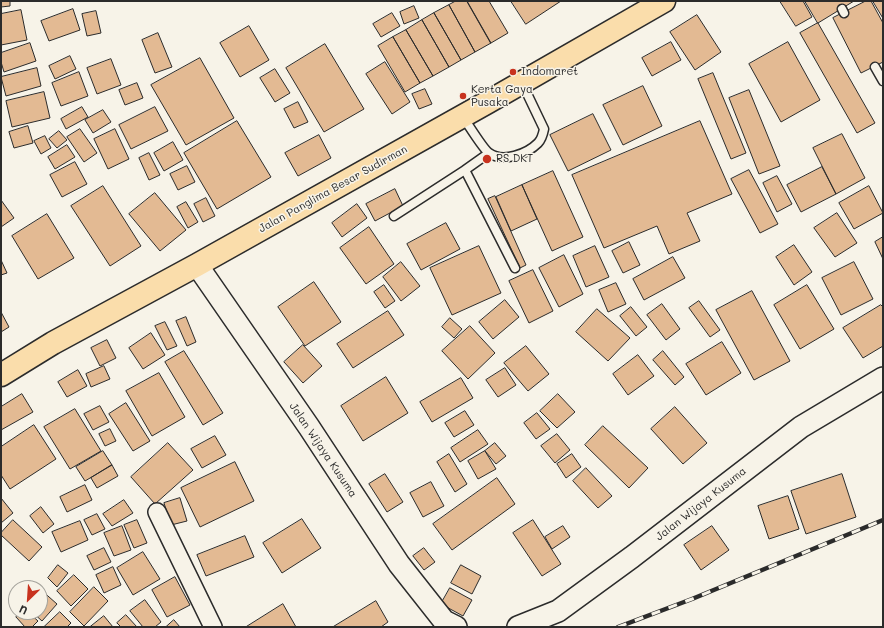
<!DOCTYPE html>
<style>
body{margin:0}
#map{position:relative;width:884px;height:628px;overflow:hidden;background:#f7f3e8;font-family:Mali,sans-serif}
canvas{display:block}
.frame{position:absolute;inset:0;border:2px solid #2b2b2b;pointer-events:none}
.north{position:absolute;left:8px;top:580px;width:40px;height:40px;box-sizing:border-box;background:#f7f3e8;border:1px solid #a5a39c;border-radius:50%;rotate:205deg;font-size:11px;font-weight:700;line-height:16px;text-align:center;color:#2b2b2b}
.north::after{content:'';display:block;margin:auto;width:14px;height:18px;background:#c8321e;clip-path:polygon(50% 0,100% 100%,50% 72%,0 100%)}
</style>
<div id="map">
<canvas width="884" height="628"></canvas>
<div class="frame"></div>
<div class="north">U</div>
</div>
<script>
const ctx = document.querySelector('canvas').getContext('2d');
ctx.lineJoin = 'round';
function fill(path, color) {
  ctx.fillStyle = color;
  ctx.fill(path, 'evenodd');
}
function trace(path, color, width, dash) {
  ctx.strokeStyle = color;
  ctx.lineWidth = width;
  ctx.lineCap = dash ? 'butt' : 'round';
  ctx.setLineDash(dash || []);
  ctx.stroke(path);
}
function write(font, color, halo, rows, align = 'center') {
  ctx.font = font + ' Mali,sans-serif';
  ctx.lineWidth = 3;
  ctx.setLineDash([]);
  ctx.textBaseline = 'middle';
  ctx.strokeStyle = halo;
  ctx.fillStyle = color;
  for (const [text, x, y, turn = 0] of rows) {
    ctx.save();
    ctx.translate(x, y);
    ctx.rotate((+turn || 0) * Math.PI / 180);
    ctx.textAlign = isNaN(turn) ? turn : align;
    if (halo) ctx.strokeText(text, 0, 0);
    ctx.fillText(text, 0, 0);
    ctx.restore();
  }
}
const building = new Path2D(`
 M1 1H10V6L1 7Z
 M456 1H467L491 43 475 52 449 5Z
 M467 1H489L508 33 491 43Z
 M511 1H561L526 24Z
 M780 1H803L812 17 796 26Z
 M805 1H854L818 23Z
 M866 1H871L883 23V62L861 73 833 18Z
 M873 1H883V18Z
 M449 5 475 52 461 60 434 13Z
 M414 6 419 18 404 24 400 12Z
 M73 9 80 30 49 41 41 21Z
 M21 10 27 40 1 45V14Z
 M96 11 101 33 87 36 82 14Z
 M392 13 400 26 381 37 373 24Z
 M434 13 461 60 449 67 422 20Z
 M697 15 721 52 695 70 670 32Z
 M422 20 449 67 433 76 406 30Z
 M818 23 875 123 857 133 800 33Z
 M249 26 269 60 240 77 220 43Z
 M406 30 433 76 420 83 393 37Z
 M158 33 172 67 155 73 142 40Z
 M393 37 420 83 405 92 378 46Z
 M671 42 681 60 652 76 642 58Z
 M788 42 820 100 781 122 749 64Z
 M30 43 36 61 4 72 1 62V53Z
 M325 44 364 109 324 132 286 68Z
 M70 56 76 69 55 79 49 66Z
 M200 58 234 118 186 145 151 85Z
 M111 59 121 85 97 94 87 68Z
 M385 62 410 102 392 114 366 74Z
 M37 68 41 86 6 96 1 77Z
 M275 69 290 93 275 102 260 78Z
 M79 72 88 96 61 106 52 83Z
 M713 73 746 153 731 159 698 79Z
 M137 83 143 98 125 105 119 90Z
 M643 86 662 126 623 145 603 105Z
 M425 89 432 104 419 109 412 94Z
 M749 90 780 166 759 174 729 98Z
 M44 92 50 118 12 127 6 101Z
 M298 102 308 122 294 128 284 109Z
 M82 107 88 117 66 129 61 119Z
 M155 107 168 131 131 149 119 125Z
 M103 110 111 122 93 133 85 120Z
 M593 114 611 150 568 171 550 135Z
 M237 121 271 177 217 209 184 153Z
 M700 121 732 194 687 213 700 241 669 254 657 226 604 248 572 175Z
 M28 126 33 143 14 148 9 132Z
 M80 129 97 153 84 162 67 137Z
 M115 129 129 159 108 169 94 139Z
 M59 131 67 140 57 148 49 139Z
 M842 134 865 178 836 194 813 148Z
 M319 135 331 158 298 176 285 153Z
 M45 136 51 148 41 154 34 141Z
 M173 142 183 160 164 171 154 153Z
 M67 145 75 157 55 169 48 157Z
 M149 153 160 175 149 180 139 158Z
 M75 162 87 184 62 197 50 175Z
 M187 166 195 182 178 190 170 174Z
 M822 167 836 194 801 212 787 185Z
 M749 170 778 224 760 233 731 179Z
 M553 171 583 237 552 251 522 185Z
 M777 176 792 204 777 212 763 183Z
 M522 185 537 219 511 231 496 197Z
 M103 186 141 246 110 266 71 206Z
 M869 186 883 213 854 229 839 203Z
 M395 189 403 206 375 221 366 204Z
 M155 193 186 230 160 251 129 214Z
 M495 196 526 265 520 268 488 199Z
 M206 198 215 216 203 222 194 204Z
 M1 200 14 218 1 227Z
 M186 202 198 222 188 228 177 207Z
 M357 204 367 218 342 237 332 223Z
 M837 213 857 243 835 257 814 228Z
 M47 214 74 258 38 279 12 236Z
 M446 223 460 249 421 270 407 244Z
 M369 227 394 264 366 284 340 248Z
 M883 237V259L875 242Z
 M629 242 640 265 623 273 612 251Z
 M794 245 812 272 794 285 776 257Z
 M479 246 501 293 452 315 430 268Z
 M595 246 609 277 586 287 573 256Z
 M564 255 583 294 559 307 539 268Z
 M673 257 685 278 644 300 633 279Z
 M1 260 7 273 1 275Z
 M401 262 420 286 401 301 383 277Z
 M854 262 873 299 841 315 822 278Z
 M533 270 553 311 529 323 509 281Z
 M314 282 341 322 305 346 278 307Z
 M616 283 626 304 608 312 599 290Z
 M384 285 395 301 385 308 374 292Z
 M807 285 834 329 800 349 774 305Z
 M752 291 790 361 754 380 716 310Z
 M505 300 519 317 493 339 479 322Z
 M699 301 720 330 710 337 689 308Z
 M662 304 680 329 666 340 647 315Z
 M881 305 883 307V346L863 358 843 328Z
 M631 307 647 327 636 336 620 316Z
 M597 309 630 338 608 361 576 332Z
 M388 311 404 335 353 368 337 344Z
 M1 312 9 327 1 332Z
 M186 317 196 342 187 346 176 321Z
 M450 318 462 329 454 338 442 327Z
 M165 322 177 346 167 350 155 326Z
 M470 326 495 353 468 379 442 351Z
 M151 333 165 355 143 369 129 348Z
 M107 340 116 358 100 366 91 348Z
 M722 342 741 373 706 395 686 364Z
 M303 345 322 366 303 383 284 362Z
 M526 346 549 374 528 391 504 363Z
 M184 351 223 413 203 425 165 362Z
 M663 351 684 377 675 385 653 360Z
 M638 355 654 376 628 395 613 374Z
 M104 366 110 379 91 387 86 374Z
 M505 368 516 385 498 397 486 380Z
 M78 370 87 386 67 397 58 382Z
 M159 373 185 417 152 436 126 391Z
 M386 377 408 413 363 441 341 406Z
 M461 378 473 398 432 422 420 402Z
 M22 394 33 412 1 430V407Z
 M558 394 575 412 557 428 540 411Z
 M126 403 150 441 133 451 109 414Z
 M100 406 109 422 93 430 84 414Z
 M675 407 707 443 683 464 651 429Z
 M75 409 101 451 70 469 44 427Z
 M465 411 474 425 454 437 445 423Z
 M537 413 550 429 536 439 524 423Z
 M34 425 56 459 10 489 1 475V447Z
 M603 426 648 468 629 488 585 445Z
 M110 429 116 441 105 446 99 434Z
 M478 430 488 444 460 462 451 448Z
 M557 434 570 450 555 463 541 446Z
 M215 436 226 455 202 468 191 449Z
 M168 443 193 470 155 504 131 477Z
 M495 443 506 456 496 464 485 451Z
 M103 451 112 465 85 481 76 467Z
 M485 451 496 469 478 479 468 461Z
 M449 454 467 484 455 492 437 462Z
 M572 454 581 467 566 478 557 464Z
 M235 462 254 501 200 527 181 488Z
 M112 465 118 476 97 488 91 478Z
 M586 468 612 496 598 508 573 481Z
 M385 474 403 502 387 512 369 484Z
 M842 474 856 517 806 534 791 491Z
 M497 478 515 504 452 550 433 524Z
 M431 482 444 506 423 517 410 493Z
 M85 485 92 500 67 512 60 497Z
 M788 496 799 529 769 539 758 506Z
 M1 498 13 513 1 523Z
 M180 498 187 521 171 525 164 503Z
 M124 500 133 513 112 526 103 514Z
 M41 507 54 524 43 533 30 516Z
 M97 514 105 529 92 535 84 520Z
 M302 519 321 548 282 573 263 543Z
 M13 520 42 547 29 561 1 535V533Z
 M137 520 147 543 134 548 124 525Z
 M533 520 561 564 542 576 513 533Z
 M80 521 88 540 61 552 52 532Z
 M122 526 131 550 114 556 104 533Z
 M563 526 570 537 552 549 545 537Z
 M712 526 729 550 701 570 684 545Z
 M245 536 254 557 206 576 197 555Z
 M104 548 111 562 94 570 87 556Z
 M424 548 435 562 424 570 413 556Z
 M143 552 160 579 133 595 117 568Z
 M58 565 68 573 57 587 48 578Z
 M461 565 481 576 472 594 451 583Z
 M113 567 121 585 104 593 96 575Z
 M74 575 88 589 71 606 57 591Z
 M175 577 190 605 167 617 152 590Z
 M30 581 38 588H24Z
 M94 587 108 601 84 626 70 612Z
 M450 588 472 600 463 616 441 604Z
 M40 589 57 604 42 621 32 612H40Z
 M145 600 161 622 155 627H143L130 611Z
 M376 601 388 622 381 627H333Z
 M283 604 296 627H246Z
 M22 612H28L38 621 32 627H25L16 617Z
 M60 612 71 623 67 627H44Z
 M126 615 137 627H121L117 623Z
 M104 616 113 627H90Z
 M174 620 180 627H166Z`);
fill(building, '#e3ba93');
trace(building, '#2b2b2b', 1);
const service = new Path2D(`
 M842 9 844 13
 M875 67 883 81
 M463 117C468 124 483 149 489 153 503 163 527 154 538 143 542 139 543 134 544 129L522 83
 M465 170 489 153
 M394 216 465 170 515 268`);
const minor = new Path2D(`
 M157 512 213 627`);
const tertiary = new Path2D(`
 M197 265 309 427 399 564 444 621 456 627
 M518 627 558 611 632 557 801 427 883 378`);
const primary = new Path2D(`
 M1 375 53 343 197 265 488 102 664 1`);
trace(service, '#2b2b2b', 11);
trace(minor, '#2b2b2b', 20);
trace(tertiary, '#2b2b2b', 24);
trace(primary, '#2b2b2b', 25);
trace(service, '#f7f3e8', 8);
trace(minor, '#f7f3e8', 17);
trace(tertiary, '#f7f3e8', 21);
trace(primary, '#faddab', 22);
const rail = new Path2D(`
 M618 627 692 599 883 520`);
trace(rail, '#2b2b2b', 4.5);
trace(rail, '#f7f3e8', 3, [9]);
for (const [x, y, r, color] of [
 [513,72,4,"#c8321e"],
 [463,96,4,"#c8321e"],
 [487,159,5,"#c8321e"]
]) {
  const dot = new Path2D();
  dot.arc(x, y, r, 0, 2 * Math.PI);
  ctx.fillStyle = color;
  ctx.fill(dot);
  trace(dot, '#f7f3e8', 1.5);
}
write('11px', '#2b2b2b', '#f7f3e8', [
 ["Indomaret",521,72],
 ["Kerta Gaya",471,90],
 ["Pusaka",471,103],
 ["RS DKT",496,159]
], 'left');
write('11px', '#2b2b2b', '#f7f3e8', [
 ["Jalan Panglima Besar Sudirman",333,189,-29],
 ["Jalan Wijaya Kusuma",323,450,56],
 ["Jalan Wijaya Kusuma",701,504,-38]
]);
</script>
